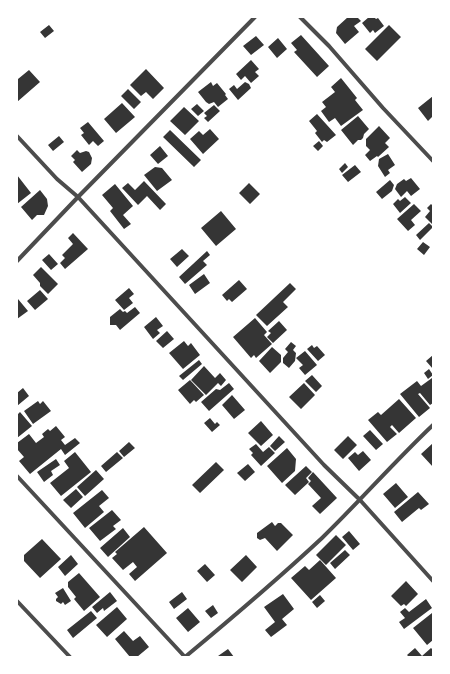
<!DOCTYPE html>
<style>
body{margin:0}
#map{position:relative;width:450px;height:674px;overflow:hidden;background:#fff;font-family:"Nunito Sans",sans-serif}
canvas{display:block}
.frame{position:absolute;inset:0;border:18px solid #fff;pointer-events:none}
</style>
<div id="map">
<canvas width="450" height="674"></canvas>
<div class="frame"></div>
</div>
<script>
const ctx = document.querySelector('canvas').getContext('2d');
ctx.lineJoin = 'round';
function fill(path, color) {
  ctx.fillStyle = color;
  ctx.fill(path, 'evenodd');
}
function trace(path, color, width, dash) {
  ctx.strokeStyle = color;
  ctx.lineWidth = width;
  ctx.lineCap = dash ? 'butt' : 'round';
  ctx.setLineDash(dash || []);
  ctx.stroke(path);
}
fill(new Path2D(`
 M348 17H357L361 21 354 26 359 32 345 44 336 33 337 27Z
 M369 17H374L376 19 378 18 384 26 375 33 373 30 370 33 362 23Z
 M49 25 54 31 45 38 40 32Z
 M389 25 401 37 377 61 365 49Z
 M301 35 329 66 317 77 294 52 297 50 291 43Z
 M256 36 264 45 251 55 243 46Z
 M278 38 287 49 277 58 268 47Z
 M251 60 259 69 255 72 259 76 251 83 245 76 241 80 236 74Z
 M146 69 164 88 153 99 146 92 141 96 130 85Z
 M29 70 40 82 17 102V78L18 79Z
 M341 78 357 98 355 100 363 110 341 126 335 118 329 122 321 111 326 107 322 102 335 92 331 87Z
 M211 82 213 86 217 83 226 94 225 95 228 99 218 107 214 102 209 104 206 102 198 92Z
 M245 82 249 84 251 88 238 100 229 89 234 85 237 89Z
 M128 89 141 102 134 109 121 96Z
 M433 96V119L432 117 428 121 418 108Z
 M122 103 135 117 116 133 104 119Z
 M197 104 204 111 198 116 191 109Z
 M214 105 220 111 208 122 204 118 207 116 204 113Z
 M184 107 199 121 185 135 170 121Z
 M317 114 336 135 327 142 324 140 322 142 315 133 317 131 309 121Z
 M358 116 369 129 364 134 363 138 361 140H358L353 145 341 130Z
 M88 122 104 141 98 146 93 141 89 145 81 135 84 133 80 128Z
 M379 126 390 138 385 143 389 147 378 157 377 156 370 161 365 155 370 150 366 146V139Z
 M210 129 219 139 203 154 190 139 199 131 203 135Z
 M170 130 201 160 194 167 163 137Z
 M59 136 64 142 53 151 48 145Z
 M319 141 323 146 318 151 313 146Z
 M160 146 168 156 158 164 150 155Z
 M77 150 80 153 86 151 89 152 92 158 91 164 82 172 73 162 75 160 71 156Z
 M388 154 395 165 388 170 390 173 385 177 378 166 379 159Z
 M345 163 348 167 342 173 339 169Z
 M355 165 361 172 348 182 342 175Z
 M155 167 162 168 172 180 157 191 144 175Z
 M17 175 31 193 17 204Z
 M411 178 420 189 411 196 407 191 401 197 395 189 397 184 404 179 406 181Z
 M390 180 394 185 392 191 382 199 376 192Z
 M144 181 166 204 160 210 147 196 138 205 122 188 128 183 135 190Z
 M249 183 260 194 250 204 239 193Z
 M115 184 133 206 123 215 131 224 124 229 110 211 113 208 102 195Z
 M40 190 47 199 48 206 44 215H37L32 220 21 207Z
 M405 197 411 203 400 213 393 204 398 199 400 201Z
 M414 204 421 211 411 220 415 225 408 231 397 219Z
 M431 204 433 206V225L425 217 430 211 427 208Z
 M221 211 236 229 216 246 201 228Z
 M429 223 433 227 420 240 416 235Z
 M73 233 88 249 65 269 60 263 65 258 62 255 73 244 68 238Z
 M423 242 430 247 424 255 417 249Z
 M182 249 189 256 177 267 170 259Z
 M207 251 210 255 203 261 207 265 185 284 179 277Z
 M49 254 58 264 51 270 42 260Z
 M41 267 58 284 48 294 40 286V283L33 275Z
 M204 274 210 283 195 294 189 285Z
 M239 280 247 289 232 302 229 299 227 301 222 295Z
 M290 283 296 289 283 302 288 307 267 326 256 315Z
 M129 288 134 294 129 298 133 303 124 310 115 300Z
 M40 290 48 299 35 310 27 301Z
 M18 299 28 311 17 319V301Z
 M135 307 140 313 120 330 116 325H110V317L120 309 123 312 125 311 127 313Z
 M156 317 163 326 157 330 160 333 153 339 144 327Z
 M255 318 267 332 264 335 272 344 256 358 254 355 251 358 233 337Z
 M279 321 287 330 273 343 267 337 271 333 268 331Z
 M167 331 174 339 163 348 156 341Z
 M184 341 188 346 191 343 200 355 183 369 169 353Z
 M291 342 296 346 293 350 296 353 295 361 289 368 283 363V358L288 352 285 349Z
 M312 345 314 348 317 346 325 355 318 361 307 349Z
 M272 347 281 355V362L270 373 259 361Z
 M305 351 317 365 305 375 299 368 303 365 296 358Z
 M433 355V369L426 361Z
 M199 360 202 364 183 380 179 376Z
 M204 366 215 378 220 373 226 380 221 386 218 383 206 395 191 380Z
 M429 369 433 375 428 379 424 373Z
 M312 375 322 386 316 392 305 381Z
 M432 378 433 379V403L430 405 420 393 418 394 430 408 419 417 400 394 417 381 421 386Z
 M190 380 204 395 196 402 194 400 190 404 178 390Z
 M229 383 234 389 209 411 201 402 216 389 220 390Z
 M304 383 315 395 301 409 289 397Z
 M23 388 29 396 17 406V393Z
 M232 395 245 410 234 419 222 405Z
 M399 399 416 418 399 433 392 425 390 427 397 434 387 442 368 420 378 412 381 415Z
 M38 401 40 404 43 401 51 411 33 424 24 411Z
 M20 412 32 426 17 438V415Z
 M210 418 215 424 217 422 220 425 212 432 204 423Z
 M261 421 273 435 261 446 248 433Z
 M56 426 65 437 61 440 65 445 75 438 80 443 65 455 61 449 30 474 19 461 24 457 17 449V443L29 434 36 443 44 437 42 434 48 429 50 431Z
 M370 430 383 444 376 450 363 436Z
 M279 436 285 442 275 451 270 446Z
 M348 436 357 445 343 459 334 450Z
 M129 442 135 448 124 457 119 451Z
 M433 443V467L421 454Z
 M256 444 263 452 269 447 275 453 261 466 251 455 253 453 249 449Z
 M287 448 296 459 295 471 282 483 267 466Z
 M363 451 371 460 359 471 348 458 355 452 358 455Z
 M75 452 91 472 61 496 50 483 69 468 64 461Z
 M117 452 123 458 106 472 101 466Z
 M56 459 60 465 51 471 53 475 44 482 37 472Z
 M216 462 224 470 200 493 192 485Z
 M248 464 255 472 245 481 237 473Z
 M306 466 312 472 306 478 309 482 295 495 285 485Z
 M96 470 104 479 85 496 77 487Z
 M313 472 337 498 320 514 312 506 321 498 308 484 311 481 308 478Z
 M396 483 408 497 395 508 383 494Z
 M76 489 83 497 71 508 63 500Z
 M102 490 109 498 99 506 104 512 85 528 73 513Z
 M418 492 429 504 421 510 419 508 402 522 394 512Z
 M112 510 121 520 113 526 116 529 100 541 89 528Z
 M272 522 275 526 278 523H281L293 535 277 551 265 538 260 540 257 538V533Z
 M144 527 167 553 135 581 129 574 137 567 133 562 123 570 112 558 117 554 115 552Z
 M123 528 130 537 108 557 100 548Z
 M349 531 360 544 353 550 342 537Z
 M336 535 346 545 326 565 316 555Z
 M42 539 61 559 40 578 24 561V555Z
 M345 550 350 555 335 569 330 563Z
 M71 555 78 564 65 576 58 567Z
 M246 555 257 567 242 582 230 570Z
 M320 560 336 578 311 600 291 578 305 566 309 570Z
 M205 564 215 575 207 582 197 571Z
 M79 573 100 597 84 611 74 599 76 597 68 587V582Z
 M406 581 418 594 406 606 404 604 401 606 391 596Z
 M63 588 71 601 65 605 63 602 61 604 56 601V599L58 597 55 593Z
 M110 592 117 601 104 611 103 608 97 613 92 607Z
 M182 592 187 599 174 609 169 602Z
 M283 594 294 609 282 619 287 625 271 637 265 630 275 622 264 607Z
 M320 595 325 601 317 608 312 602Z
 M426 599 432 608 404 629 399 622 405 618 400 612 405 608 409 612Z
 M213 605 218 613 211 618 205 611Z
 M117 607 127 619 107 637 96 625Z
 M188 608 200 622 188 632 176 618Z
 M91 611 97 618 73 638 67 630Z
 M432 613H433V640L427 645 413 628Z
 M124 631 133 641 140 636 149 647 137 657H130L115 639Z
 M415 648 422 656 431 648 433 650V657H409L407 655Z
 M228 649 234 657H219L218 656Z`), '#353535');
trace(new Path2D(`
 M300 17 329 46 383 108 433 161
 M17 136 57 179 78 197 324 465 360 500 433 581
 M17 261 78 197 255 17
 M17 476 185 657
 M17 601 70 657
 M185 657C232 618 278 579 322 538 360 501 395 461 433 425`), '#4c4c4c', 4);
</script>
